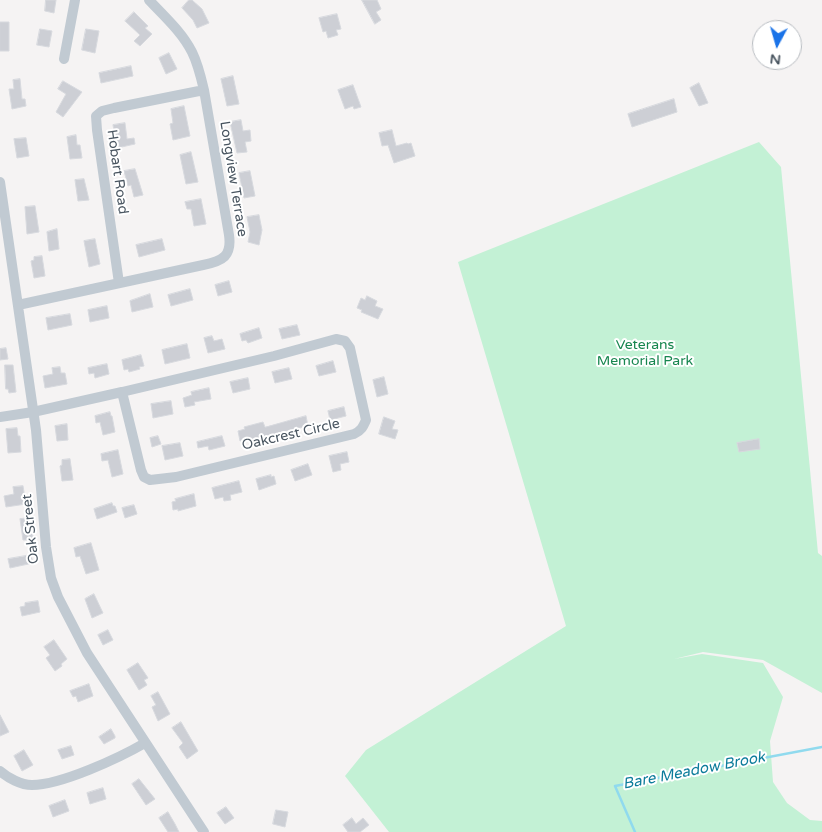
<!DOCTYPE html>
<style>
body{margin:0}
#map{position:relative;width:822px;height:832px;overflow:hidden;background:#f5f3f3;font-family:"Varela Round",sans-serif}
canvas{display:block}
.north{position:absolute;left:752px;top:20px;width:50px;height:50px;box-sizing:border-box;background:#fff;border:1px solid #b7bbc0;border-radius:50%;rotate:186deg;font-size:14px;font-weight:700;line-height:20px;text-align:center;color:#4a5661}
.north::after{content:'';display:block;margin:auto;width:18px;height:22px;background:#1a73e8;clip-path:polygon(50% 0,100% 100%,50% 72%,0 100%)}
</style>
<div id="map">
<canvas width="822" height="832"></canvas>
<div class="north">N</div>
</div>
<script>
const ctx = document.querySelector('canvas').getContext('2d');
ctx.lineJoin = 'round';
function fill(path, color) {
  ctx.fillStyle = color;
  ctx.fill(path, 'evenodd');
}
function trace(path, color, width, dash) {
  ctx.strokeStyle = color;
  ctx.lineWidth = width;
  ctx.lineCap = dash ? 'butt' : 'round';
  ctx.setLineDash(dash || []);
  ctx.stroke(path);
}
function write(font, color, halo, rows, align = 'center') {
  ctx.font = font + ' "Varela Round",sans-serif';
  ctx.lineWidth = 4;
  ctx.setLineDash([]);
  ctx.textBaseline = 'middle';
  ctx.strokeStyle = halo;
  ctx.fillStyle = color;
  for (const [text, x, y, turn = 0] of rows) {
    ctx.save();
    ctx.translate(x, y);
    ctx.rotate((+turn || 0) * Math.PI / 180);
    ctx.textAlign = isNaN(turn) ? turn : align;
    if (halo) ctx.strokeText(text, 0, 0);
    ctx.fillText(text, 0, 0);
    ctx.restore();
  }
}
fill(new Path2D(`
 M759 142 781 167 818 553 822 556V693L763 660 703 652 674 659 702 654 763 663 783 697 770 741 773 782 787 803 810 820 822 821V832H389L345 776 366 750 566 626 458 262Z`), '#c3f1d5');
trace(new Path2D(`
 M635 832 615 786 822 747`), '#90daee', 2.5);
const building = new Path2D(`
 M46 0H56L54 13 45 11Z
 M189 0H192L202 9 209 23 197 28 193 20 182 8Z
 M362 0H377L381 9 376 12 381 20 375 24Z
 M134 12 148 26 145 28 152 34 140 46 134 41 140 35 125 21Z
 M337 14 341 29 336 30 338 35 328 38 326 31 323 32 319 18Z
 M0 22H9V51H0Z
 M40 29 52 31 49 47 37 45Z
 M86 29 99 31 95 53 82 50Z
 M169 53 177 69 166 74 159 58Z
 M131 66 133 76 101 83 99 73Z
 M233 76 239 104 227 106 221 79Z
 M20 79 22 99H25L26 106 12 109 9 89H14L13 80Z
 M63 81 82 92 63 117 56 112 66 94 58 89Z
 M699 83 708 103 699 106 690 88Z
 M353 85 361 107 354 109 353 106 345 109 338 90Z
 M674 99 677 112 632 127 628 114Z
 M184 106 190 136 173 140 170 124 173 123 171 109Z
 M241 120 243 131 250 130 251 141 245 142 247 152 237 153 230 122Z
 M125 123 127 139 134 138 135 144 117 148 113 125Z
 M392 130 396 146 407 143 408 144 411 143 415 156 394 163 388 145 382 146 379 133Z
 M76 135 77 145H80L82 158 70 159 67 137Z
 M26 138 29 156 17 158 14 139Z
 M191 152 198 182 186 184 180 155Z
 M135 169 143 195 134 197 131 185 128 186 124 171Z
 M250 171 255 196 244 198 239 173Z
 M84 179 89 200 78 201 75 180Z
 M201 199 206 224 194 226 191 209H187L185 202Z
 M35 206 39 232 27 234 25 207Z
 M259 215 262 230 259 245 248 242 250 232 247 217Z
 M57 229 59 249 49 251 47 232Z
 M95 239 100 264 89 267 84 241Z
 M162 239 165 250 139 257 136 245Z
 M42 256 45 276 34 278 31 261 34 260V257Z
 M229 281 232 292 218 296 215 285Z
 M190 289 193 300 171 306 168 295Z
 M150 294 153 307 132 312 130 301Z
 M367 296 377 301 375 306 383 309 378 319 361 312 362 310 357 308 361 298 365 300Z
 M107 306 109 318 90 322 88 310Z
 M70 314 72 325 48 330 46 318Z
 M297 325 300 335 282 339 279 329Z
 M259 328 262 338 248 343 246 340 242 341 240 334Z
 M212 336 214 341 222 339 225 349 208 353 204 338Z
 M187 344 190 358 165 364 162 350Z
 M6 348 8 359 0 360V349Z
 M141 355 144 366 139 367 140 369 129 372 128 369 124 370 122 360Z
 M333 361 336 372 319 376 316 366Z
 M107 364 109 374 95 378 94 373 89 374 88 368Z
 M5 365H13L16 392 9 393 8 389H6Z
 M60 367 61 373H65L67 384 45 388 43 376 53 374 52 368Z
 M289 368 292 379 275 383 272 372Z
 M384 377 388 394 377 397 373 380Z
 M248 378 250 389 233 393 230 382Z
 M209 388 211 399 194 402 195 405 185 407 183 398 192 395 191 392Z
 M171 401 173 414 153 418 151 404Z
 M344 407 346 416 330 420 328 411Z
 M110 412 111 416H112L115 432 103 435 100 422 96 423 95 416Z
 M306 416 308 426 250 440V438L240 441 238 431 245 429 244 427 263 422 265 427Z
 M384 417 395 421 392 429 398 430 395 439 379 434Z
 M67 424 68 440 57 441 55 426Z
 M17 428 18 436H20L21 452 8 453 6 429Z
 M158 436 161 444 152 447 150 438Z
 M222 436 225 446 209 450 208 446 198 448 197 442Z
 M759 439 760 449 739 452 737 443Z
 M180 443 183 456 165 460 162 446Z
 M118 450 123 474 112 477 108 460 102 461 101 454Z
 M347 452 349 462 340 464 341 470 333 472 329 456Z
 M70 459 73 480 62 481 60 466 62 465V460Z
 M308 464 312 475 295 481 291 470Z
 M271 475V477L274 476 276 484 259 490 256 479Z
 M239 481 242 492 230 495 231 500 224 501 223 497 215 499 212 488Z
 M23 486 26 504 6 507 4 496 14 494 13 487Z
 M194 494 196 506 178 511V509L173 510 172 502 176 501 175 499Z
 M112 503 113 506H115L117 512 97 519 94 509Z
 M134 505 137 514 125 518 122 508Z
 M32 518 33 540H23L20 519Z
 M91 543 99 570 86 574 80 556 76 557 74 548Z
 M31 555 33 563 10 568 8 559Z
 M94 594 103 613 92 618 85 599Z
 M38 601 40 612 22 616 20 607 25 606V603Z
 M108 630 113 640 103 645 98 635Z
 M54 640 67 659 61 664 62 666 55 671 46 658 50 655 44 647Z
 M138 663 148 678 144 680 147 685 139 690 127 670Z
 M89 684 93 696 78 702 76 696 73 697 70 691Z
 M158 692 170 714 158 721 152 707 156 705 151 696Z
 M0 715 9 732 0 736Z
 M181 722 198 751 187 759 179 747 183 743 172 728Z
 M111 729 115 736V738L104 744 99 737Z
 M71 746 74 755 62 759 58 750Z
 M24 750 33 765 22 771 14 756Z
 M139 779 155 799 146 805 132 784Z
 M103 788 106 799 90 804 87 793Z
 M65 800 69 811 53 817 49 806Z
 M226 807 234 818 225 824 217 813Z
 M276 810 288 812 285 827 273 824Z
 M168 812 175 824 179 832H168L159 818Z
 M352 818 356 824 363 818 369 825 360 832H348L343 825Z`);
fill(building, '#cdcfd5');
trace(building, '#d7d9de', 1);
trace(new Path2D(`
 M64 59 75 0
 M0 182 36 430 46 547 51 578 58 597 87 653 204 832
 M119 283 97 130 96 116 102 111 114 108 204 90
 M18 305 203 265C223 261 232 256 229 235L204 90C201 77 198 64 192 52 182 32 164 16 149 0
 M0 417 33 412 122 392 141 470 144 477 150 480 176 477 354 434C361 431 363 427 366 420L350 348 345 341 336 339 274 356 122 392
 M0 771C8 778 21 785 32 785 61 785 119 758 145 743`), '#c1cad2', 10);
write('14px', '#4a5661', '#fff', [
 ["Hobart Road",117,172,82],
 ["Longview Terrace",233,179,81],
 ["Oakcrest Circle",291,435,-13],
 ["Oak Street",31,529,-96]
]);
write('14px', '#17864f', '#fff', [
 ["Veterans",645,345],
 ["Memorial Park",645,361]
]);
write('italic 15px', '#0c7c9b', '#fff', [
 ["Bare Meadow Brook",694,771,-11]
]);
</script>
